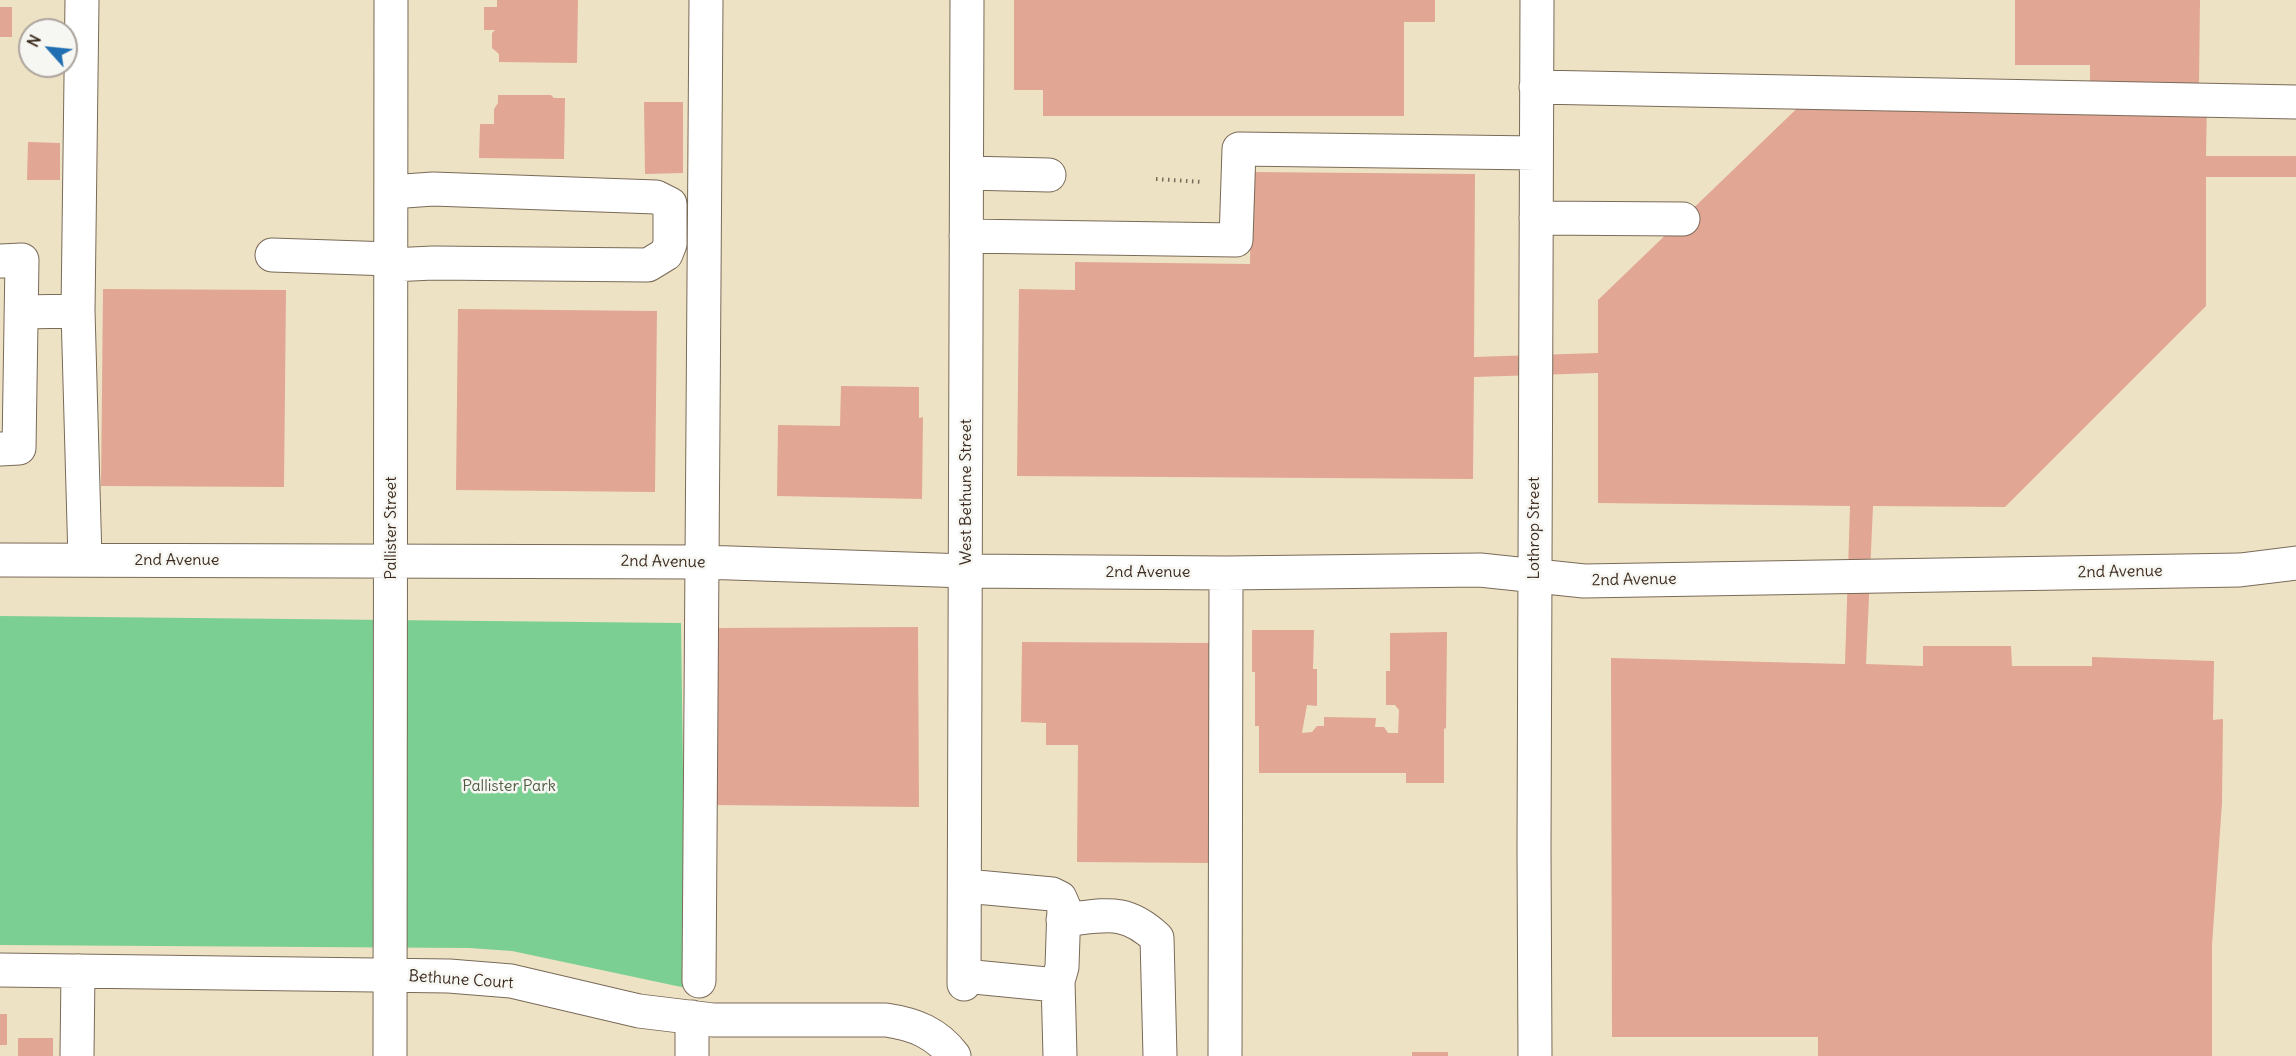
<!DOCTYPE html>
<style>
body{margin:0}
#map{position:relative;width:2296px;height:1056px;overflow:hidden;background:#eee2c5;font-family:Delius,sans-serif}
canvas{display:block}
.north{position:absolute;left:18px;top:18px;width:60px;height:60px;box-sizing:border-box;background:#f6f6f2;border:2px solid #aba49d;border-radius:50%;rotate:297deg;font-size:16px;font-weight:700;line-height:24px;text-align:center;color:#3b2a1e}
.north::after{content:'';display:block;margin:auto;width:21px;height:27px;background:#1f6fb2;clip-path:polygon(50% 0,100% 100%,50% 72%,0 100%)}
</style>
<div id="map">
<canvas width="2296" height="1056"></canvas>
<div class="north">N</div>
</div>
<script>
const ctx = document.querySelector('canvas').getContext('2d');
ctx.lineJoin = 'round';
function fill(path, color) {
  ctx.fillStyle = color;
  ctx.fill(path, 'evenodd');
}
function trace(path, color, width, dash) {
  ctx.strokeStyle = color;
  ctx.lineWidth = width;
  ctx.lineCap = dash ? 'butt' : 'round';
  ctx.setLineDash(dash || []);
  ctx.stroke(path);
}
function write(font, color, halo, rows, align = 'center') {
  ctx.font = font + ' Delius,sans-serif';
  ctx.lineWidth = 5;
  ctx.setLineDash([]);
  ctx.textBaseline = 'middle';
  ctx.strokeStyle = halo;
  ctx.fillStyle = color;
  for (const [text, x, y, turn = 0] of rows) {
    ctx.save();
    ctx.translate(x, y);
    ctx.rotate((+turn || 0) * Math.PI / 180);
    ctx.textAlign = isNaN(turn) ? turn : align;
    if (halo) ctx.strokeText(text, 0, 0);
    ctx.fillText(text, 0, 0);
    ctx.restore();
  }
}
fill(new Path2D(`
 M0 616 681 623 686 988 512 951 469 948 0 945Z`), '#7ccf92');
fill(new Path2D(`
 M497 0H578L577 63 499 62V54L492 48V33L495 30H484V7H497Z
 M1014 0H1435V22H1404V116H1043V90H1014Z
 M2015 0H2200L2199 84H2090V65H2015Z
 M0 7H12V37H0Z
 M1813 93 2207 100 2206 156H2296V177H2206V306L2005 507 1873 506 1866 664 1923 666V646H2011L2012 666H2092V657L2214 661 2213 720 2223 719 2222 803 2212 945V1056H1818V1037H1612L1611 658 1845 664 1850 506 1598 503V373L1474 377 1473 479 1017 476 1019 289 1075 290V262L1250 264 1251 172 1475 174 1474 357 1598 353V300Z
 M498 95H551L554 98H565L564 159 479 158 480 124H494V109L498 103Z
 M644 102H683V173L645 174Z
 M28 142 60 143V180H27Z
 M103 289 286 290 284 487 101 486Z
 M458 309 657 311 655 492 456 490Z
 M841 386 919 387V418L923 417 922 499 777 496 778 425 840 426Z
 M918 627 919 807 713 805 715 628Z
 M1252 630H1314L1313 669H1317V706L1307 705 1302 733 1312 732 1317 726H1324V717L1376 718 1375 727H1384L1388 733H1398L1399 710 1395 705H1386V671H1390V633L1447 632 1446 728 1444 729V783H1406V773H1259V726H1255V672H1252Z
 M1022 642 1213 643 1211 863 1077 862 1078 745H1046V723L1021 722Z
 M0 1014H7V1045H0Z
 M18 1038H53V1056H18Z
 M1412 1052H1448V1056H1412Z`), '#e1a694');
const minor = new Path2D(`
 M82 0 78 311 85 560
 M1536 87 2296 102
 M967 173 1049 175
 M391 192 433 189 656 197 670 204V244L666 254 648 265 433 263 391 265
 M1536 218 1683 219
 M966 236 1236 240 1239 149 1536 153
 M272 255 391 259
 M0 261 22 260 19 448 0 449
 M22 312 78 311
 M0 560 702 562 966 571 1226 573 1480 570 1584 581 2240 570 2296 563
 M1063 920C1104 916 1124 907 1157 938L1160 1056
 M0 970 449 976 511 981 639 1011 713 1020H886C914 1024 937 1033 954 1056
 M964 976 1046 984 1058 981 1062 967 1064 907 1060 898 1052 894 966 886
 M699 981 706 0
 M1058 981 1060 1056
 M964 984 967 0
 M692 1017V1056
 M77 1056 78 971
 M390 1056 391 0
 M1225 1056 1226 573
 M1535 1056 1534 848 1537 0`);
trace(minor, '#7a6a58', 35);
trace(new Path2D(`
 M1156 179 1203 182`), '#7a6a58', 4, [1.5, 4.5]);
trace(minor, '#fff', 33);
write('16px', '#3b2a1e', '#f6f6f2', [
 ["West Bethune Street",966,492,-90],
 ["Pallister Street",391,528,-90],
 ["Lothrop Street",1534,528,-90],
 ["2nd Avenue",177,560],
 ["2nd Avenue",663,562,1],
 ["2nd Avenue",1148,572],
 ["2nd Avenue",2120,572,-1],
 ["2nd Avenue",1634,580,-1],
 ["Bethune Court",461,980,4]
]);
write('16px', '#4e5c41', '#f6f6f2', [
 ["Pallister Park",509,786]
]);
</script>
